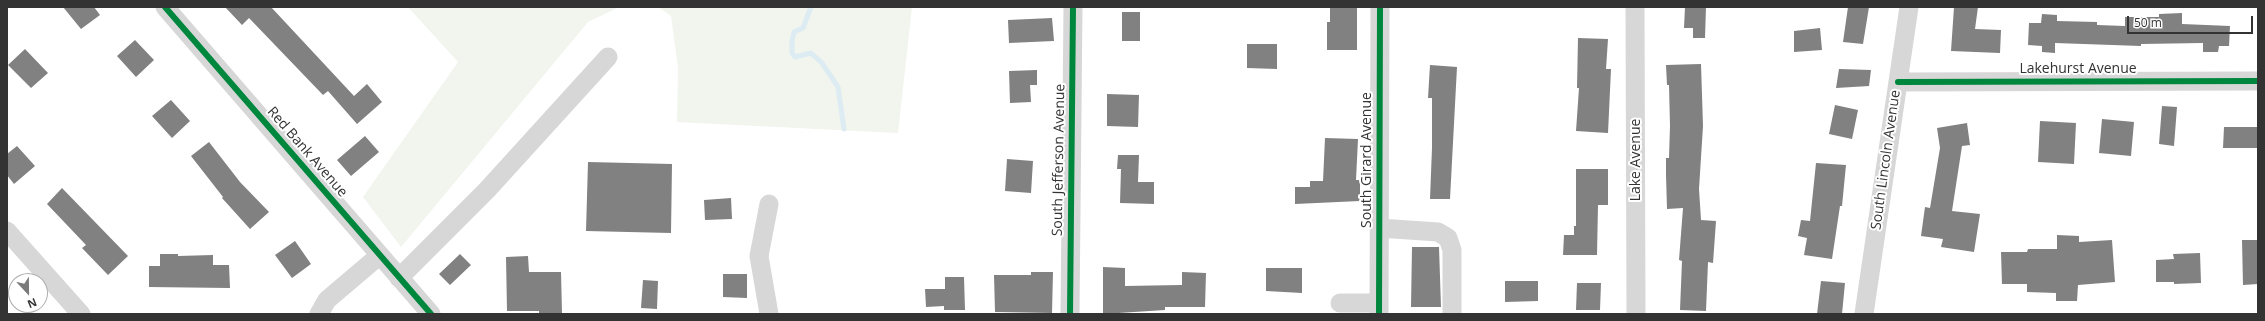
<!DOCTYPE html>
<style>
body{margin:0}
#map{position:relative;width:2265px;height:321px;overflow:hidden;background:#fff;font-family:"Open Sans",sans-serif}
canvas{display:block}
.frame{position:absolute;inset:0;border:8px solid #333;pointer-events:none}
.north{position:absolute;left:8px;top:273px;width:40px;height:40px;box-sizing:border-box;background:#fff;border:1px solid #adadad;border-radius:50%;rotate:158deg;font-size:11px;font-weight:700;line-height:16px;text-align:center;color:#333}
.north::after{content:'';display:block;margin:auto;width:14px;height:18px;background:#7a7a7a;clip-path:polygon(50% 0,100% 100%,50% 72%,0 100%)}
.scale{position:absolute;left:2127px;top:16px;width:126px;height:18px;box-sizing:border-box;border:2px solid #333;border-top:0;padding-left:5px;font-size:12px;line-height:14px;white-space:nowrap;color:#333;-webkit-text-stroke:3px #fff;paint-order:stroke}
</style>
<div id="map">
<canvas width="2265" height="321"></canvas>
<div class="frame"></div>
<div class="north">N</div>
<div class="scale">50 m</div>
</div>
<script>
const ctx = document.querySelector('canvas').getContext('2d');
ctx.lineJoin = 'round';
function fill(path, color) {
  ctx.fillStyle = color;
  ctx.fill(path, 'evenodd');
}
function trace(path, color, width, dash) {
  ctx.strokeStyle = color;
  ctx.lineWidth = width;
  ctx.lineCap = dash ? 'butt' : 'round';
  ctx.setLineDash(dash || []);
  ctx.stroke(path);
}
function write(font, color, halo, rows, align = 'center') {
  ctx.font = font + ' "Open Sans",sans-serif';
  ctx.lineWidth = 4;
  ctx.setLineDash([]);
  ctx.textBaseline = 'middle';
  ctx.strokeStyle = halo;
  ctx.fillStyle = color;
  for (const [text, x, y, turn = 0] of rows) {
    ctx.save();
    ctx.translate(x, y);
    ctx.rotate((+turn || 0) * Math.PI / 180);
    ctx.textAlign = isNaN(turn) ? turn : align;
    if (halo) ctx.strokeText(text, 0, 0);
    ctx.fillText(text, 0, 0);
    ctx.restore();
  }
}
fill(new Path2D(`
 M408 7H619L588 22 401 247 363 197 458 62Z
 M658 7H912L898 133 677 122 678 68 671 16Z`), '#f1f5ed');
trace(new Path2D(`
 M811 7 803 28 794 32 792 41V53L795 57 811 53 822 63 838 87 844 129`), '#ddebf3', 5);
fill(new Path2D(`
 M63 7H94L100 15 81 29Z
 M225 7H271L354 96 367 84 382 102 357 124 328 91 323 95 249 18 242 25Z
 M1330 7H1357V50H1327V22H1330Z
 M1685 7H1706L1705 38H1693V28H1684Z
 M1848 7H1869L1863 44 1843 42Z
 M1954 7H1978L1975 29 2001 30 2000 53 1951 51Z
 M1122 12H1140V41H1122Z
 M2182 13V24L2230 26 2229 46H2219L2218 52H2203V43L2141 44V46L2055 43V53L2042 52V46L2028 45 2029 23H2041L2042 14 2057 15V21L2097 22V25L2125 26V17H2159V14Z
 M1052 18 1054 41 1009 43 1008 20Z
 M1820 28 1822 50 1794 52V31Z
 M1578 38 1608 39 1606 69H1611L1608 133 1576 131 1579 88H1577Z
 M135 40 154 60 136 77 117 56Z
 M1247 44H1277V69L1247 68Z
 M25 49 48 73 31 88 8 65Z
 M1701 64 1703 126 1699 189 1701 220 1716 221 1713 263 1708 262 1706 311 1680 310 1682 261 1679 260 1683 208 1667 209 1666 175V158H1669L1670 126 1669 85H1667L1666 65Z
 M1430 65 1457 67 1450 199H1430L1432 148V98H1428Z
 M1839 69 1871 70 1869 86 1836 88Z
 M1037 70V85H1030L1031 102 1010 103 1009 71Z
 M1107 94 1139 95 1138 127 1107 126Z
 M171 100 190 121 172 138 152 116Z
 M1835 105 1858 110 1852 139 1829 134Z
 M2162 106 2177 107 2174 146 2159 144Z
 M2102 119 2134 122 2131 156 2099 153Z
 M2040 121 2076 123 2074 164 2038 162Z
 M1967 123 1970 145 1962 146 1952 211 1980 214 1974 252 1941 247 1943 239 1921 236 1925 207 1930 208 1940 148 1937 128Z
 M2224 127H2258L2257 148H2223Z
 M365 136 379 152 351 176 337 160Z
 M1325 138 1358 139 1356 180H1360V201L1295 204V187H1310V181H1323Z
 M209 142 240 182 269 212 250 229 222 198 223 197 191 156Z
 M17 146 35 166 14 184 7 175V154Z
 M1118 155H1139L1138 182H1154V204L1120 203 1121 169H1117Z
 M1007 159 1033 161 1031 193 1005 191Z
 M588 162 672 164 671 233 586 231Z
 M1816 163 1846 165 1842 206H1840L1832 259 1804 255 1807 238 1798 236 1801 220 1810 221Z
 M1576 169H1608V205H1598L1597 255H1563L1564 235H1574V226H1576Z
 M62 188 128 256 108 275 82 248 86 245 47 204Z
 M731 198 732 219 705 220 704 200Z
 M2057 235 2079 236V242L2112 240 2115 282 2078 285 2077 301H2056V293L2027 292V284H2002L2001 252H2027L2028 249H2057Z
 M2242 240H2258V284L2243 285Z
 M295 241 311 264 292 278 275 255Z
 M1412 247H1439L1441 307H1411Z
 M2200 253 2201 283 2174 284V282H2156V260L2174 259 2173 254Z
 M160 254H178V256L213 255V265H229L230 288 149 287V266H160Z
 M460 254 471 265 450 285 439 274Z
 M528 256 529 272H561L562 313 539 314V311H507L506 257Z
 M1103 267 1125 268V286L1182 285V272L1206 273 1205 307H1165V310L1103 314Z
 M1266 268H1302V293L1266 291Z
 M1031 272H1053L1052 313 995 312 994 275H1031Z
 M723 274H747V298L723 297Z
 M945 277H964L965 310H944V306L926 307 925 289H945Z
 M643 280 658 281 657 309 641 308Z
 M1505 281H1538V301L1505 302Z
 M1821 281 1845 283 1842 314H1817Z
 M1577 283H1601L1600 310H1576Z`), '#818181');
trace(new Path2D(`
 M165 7 431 314
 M1635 7 1636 314
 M1898 82 2258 81
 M769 204 759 256 769 314
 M1379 228 1438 232 1448 238 1452 250V314
 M7 231 81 314
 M399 278 487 190 608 57
 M1340 303H1379
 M319 314 327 300 380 255
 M1070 314 1073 7
 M1379 314 1380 7
 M1864 314 1909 7`), '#d7d7d7', 19);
trace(new Path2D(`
 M165 7 431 314
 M1898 82 2258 81
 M1070 314 1073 7
 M1379 314 1380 7`), '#00873e', 6);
write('14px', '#333', '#fff', [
 ["Lakehurst Avenue",2078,69],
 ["Red Bank Avenue",307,152,49],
 ["South Jefferson Avenue",1059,160,-89],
 ["South Girard Avenue",1367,160,-90],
 ["Lake Avenue",1636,160,-90],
 ["South Lincoln Avenue",1886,160,-82]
]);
</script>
